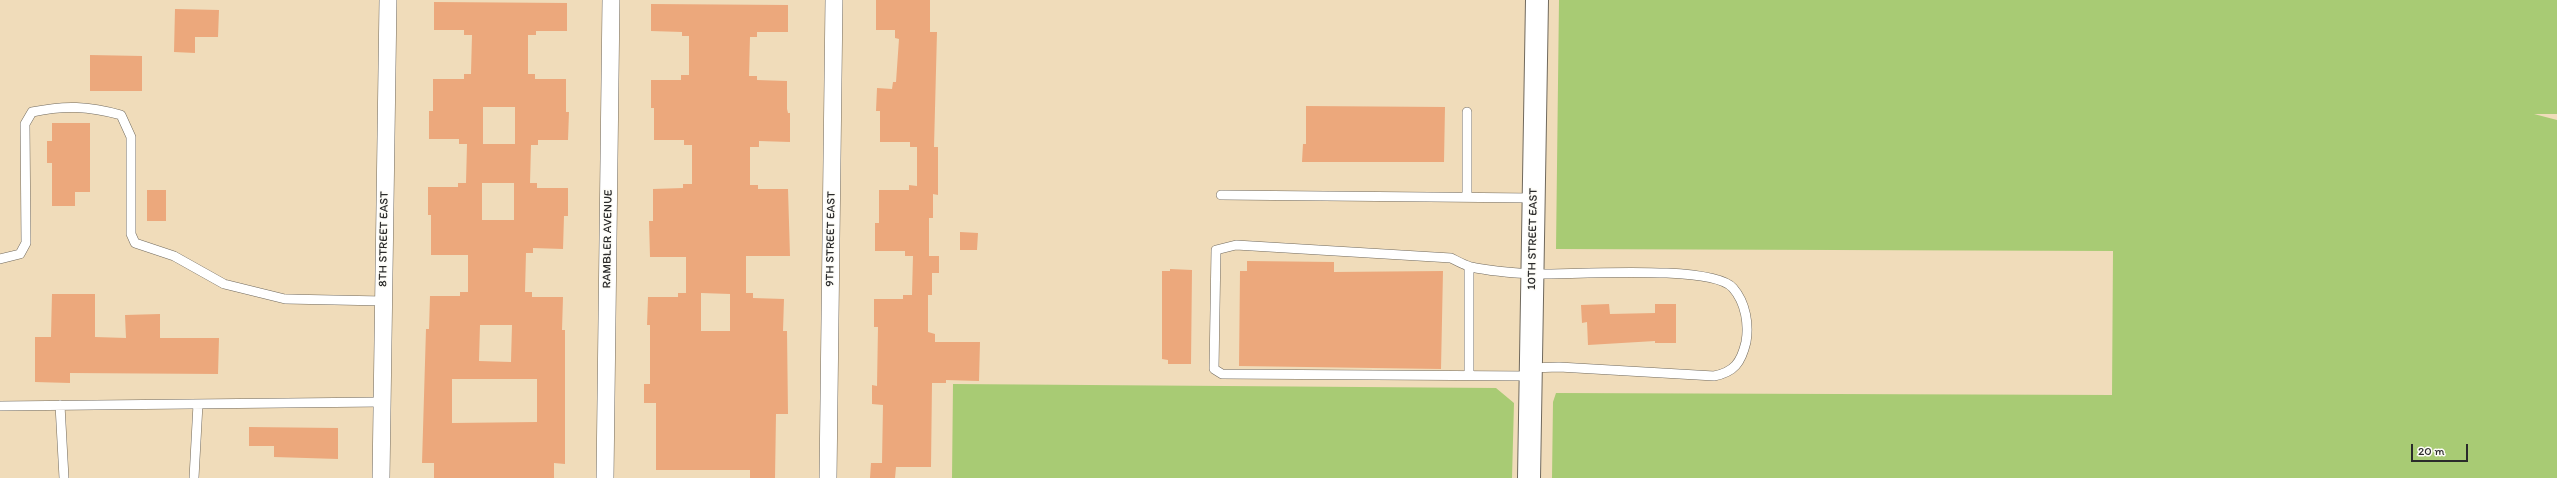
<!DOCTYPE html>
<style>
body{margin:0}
#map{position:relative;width:2557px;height:478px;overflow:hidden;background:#f0dcba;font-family:Itim,sans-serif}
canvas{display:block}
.scale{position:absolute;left:2411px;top:444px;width:57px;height:18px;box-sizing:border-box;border:2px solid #2b2b2b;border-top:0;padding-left:5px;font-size:12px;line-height:14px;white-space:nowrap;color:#2b2b2b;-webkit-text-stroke:3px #fdfcf7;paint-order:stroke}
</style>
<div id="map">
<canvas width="2557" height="478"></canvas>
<div class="scale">20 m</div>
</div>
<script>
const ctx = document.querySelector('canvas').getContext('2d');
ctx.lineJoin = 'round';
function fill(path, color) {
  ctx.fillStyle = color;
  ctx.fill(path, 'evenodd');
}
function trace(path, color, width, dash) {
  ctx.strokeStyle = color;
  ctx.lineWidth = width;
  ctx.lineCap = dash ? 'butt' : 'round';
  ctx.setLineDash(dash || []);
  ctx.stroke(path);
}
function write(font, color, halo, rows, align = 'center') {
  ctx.font = font + ' Itim,sans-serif';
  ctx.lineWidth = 3;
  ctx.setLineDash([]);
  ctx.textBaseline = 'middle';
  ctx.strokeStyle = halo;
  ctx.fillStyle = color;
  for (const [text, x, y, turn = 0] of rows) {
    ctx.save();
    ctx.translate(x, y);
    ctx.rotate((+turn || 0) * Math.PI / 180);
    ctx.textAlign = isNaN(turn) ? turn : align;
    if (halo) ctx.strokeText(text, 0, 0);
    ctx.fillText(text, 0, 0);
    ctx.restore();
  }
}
fill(new Path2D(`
 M1559 0H2557V114H2534L2557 120V478H1552L1553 402 1556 393 2112 395 2113 251 1556 249Z
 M953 384 1496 388 1514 403 1512 478H952Z`), '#a8cb74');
fill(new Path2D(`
 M876 0H930V32H937L934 147H938V195L933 194V218H929V256H939V273H932V295H928V332L935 334V342H980L979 381 946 380V383H932L931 467H896L895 478H870L871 463H882L883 405 872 404V385L877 386 878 327H874V299H903V295H912L913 256H905V251H875V223H879V190H909V185L917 186V147H910V142H880V111H876L877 88 892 89 893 82H896L899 39 895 38V30H876Z
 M434 2 567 3V31H536V35H528V74H535V79H566V112H569L568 140H538V145H531L530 183H537V188H568V216H564L563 249 533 248V253H526L525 292H532V297H563L562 330H565V464L554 463V478H434V463H422L426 329H429L430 296H460V292H468V255H431V215H428V187H458V183H466L467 144H459V139H429V111H433V79H464V74H471L472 35H464V30H434ZM483 107H515V144H483ZM482 183H514V220H482ZM480 325H512L511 362 479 361ZM452 379H537V422L452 423Z
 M651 4 788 5V32H757V37H750L749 76H757V80L787 81V109L788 113H790V142L759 141V147H750V185H758V189H788L790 256H746V293H753V298L784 299 783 331H787L788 414H776L775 478H750V470H656V403H644V384H650V325H647L648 297H678V293H686V257H650L649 221H653V189L683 188V184H692V145H684V140H654V108H651V80H681V75H689V36H682V32L651 31ZM701 293 730 294V331H701Z
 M175 9 219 10 218 37H195V53L174 52Z
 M90 55 142 56V91H90Z
 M1306 106 1445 107 1444 162H1302L1303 144H1306Z
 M52 123H90V192H75V206H52V163H47V141H52Z
 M147 190H166V221H147Z
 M960 232 978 233 977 250H960Z
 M1247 261 1334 262V272L1443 271 1441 369 1239 366 1240 271H1247Z
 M1170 269 1192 270 1191 364H1168V360L1162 359V271H1170Z
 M52 294H95V337L126 338 125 315 160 314V338H219L218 374 70 373V383L35 382V337H51Z
 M1609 304 1610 314 1655 313V304H1676V343H1655V341L1588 345 1587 322 1582 323 1581 305Z
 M249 427 338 428V459L274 457V446H249Z`), '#eca87c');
const service = new Path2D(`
 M1467 112V196
 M1221 195 1533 198
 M0 259 20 254 26 243 25 124 32 112C65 105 88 106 121 115L131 137V234L135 243 174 256 224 284 285 299 383 301
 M1469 375V267
 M1530 376 1222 374 1214 369 1216 250 1236 245 1451 258C1457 261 1464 265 1471 267 1490 271 1514 273 1534 274 1570 275 1712 264 1733 288 1746 303 1749 325 1746 342 1741 363 1734 372 1714 376L1559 367 1530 368
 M60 405 64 478
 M0 406 382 402
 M194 478 198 404`);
const minor = new Path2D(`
 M381 478 388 0
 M605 478 611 0
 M828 478 834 0`);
const secondary = new Path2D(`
 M1529 478 1537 0`);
trace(service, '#70695d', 10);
trace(minor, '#70695d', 18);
trace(secondary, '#70695d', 24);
trace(service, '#fff', 9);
trace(minor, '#fff', 17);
trace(secondary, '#fff', 22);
write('12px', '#2b2b2b', '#fdfcf7', [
 ["8TH STREET EAST",384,239,-89],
 ["RAMBLER AVENUE",608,239,-89],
 ["9TH STREET EAST",831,239,-89],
 ["10TH STREET EAST",1533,239,-89]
]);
</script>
